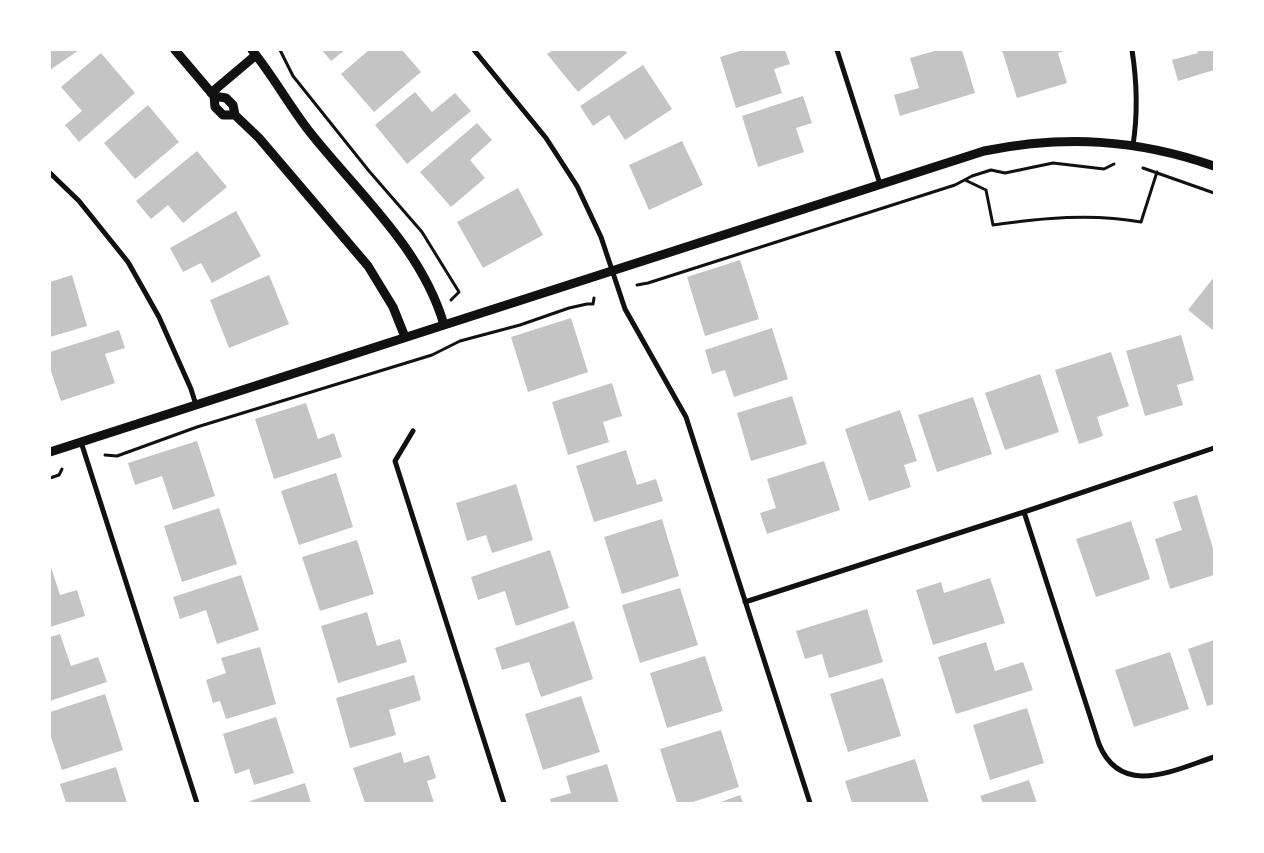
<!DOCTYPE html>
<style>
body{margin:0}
#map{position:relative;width:1264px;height:853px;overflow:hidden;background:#fff;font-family:"Public Sans",sans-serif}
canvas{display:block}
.frame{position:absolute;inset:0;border:51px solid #fff;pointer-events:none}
</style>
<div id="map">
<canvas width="1264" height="853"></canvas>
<div class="frame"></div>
</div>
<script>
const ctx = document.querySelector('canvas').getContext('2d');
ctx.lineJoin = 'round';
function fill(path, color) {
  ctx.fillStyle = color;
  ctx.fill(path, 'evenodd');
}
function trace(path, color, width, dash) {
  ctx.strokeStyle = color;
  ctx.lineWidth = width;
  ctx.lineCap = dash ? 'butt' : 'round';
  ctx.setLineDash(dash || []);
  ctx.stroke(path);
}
fill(new Path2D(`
 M50 50H79L50 70Z
 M322 50H345L331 61Z
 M369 50H402L421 72 374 112 341 74Z
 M553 50H625L627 53 578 92 547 54Z
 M743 50H785L790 64 774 69 782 93 736 108 720 57Z
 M938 50H962L975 93 900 116 894 95 919 88 910 58Z
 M1002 50H1067L1058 53 1067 83 1017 98Z
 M1197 50H1214V70L1178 81 1172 60 1198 53Z
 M101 53 135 93 79 142 65 125 82 111 61 87Z
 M643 65 672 109 625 140 609 115 593 126 580 106Z
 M415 92 432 112 455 93 471 111 407 164 375 125Z
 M803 96 812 123 796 128 804 152 758 167 742 116Z
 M148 105 179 142 135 179 104 143Z
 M477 123 492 140 470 160 485 178 451 207 420 172Z
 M682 141 703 185 649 210 629 165Z
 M197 151 227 187 183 223 168 205 151 219 136 201Z
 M518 188 543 235 483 268 457 222Z
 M236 211 261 256 212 283 201 263 183 272 170 248Z
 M740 260 759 319 705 336 687 277Z
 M72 275 87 326 50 337V282Z
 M269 275 289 324 229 348 210 300Z
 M1214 277V331L1188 310Z
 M571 318 588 372 528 392 511 337Z
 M772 328 788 379 734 397 725 370 712 374 705 350Z
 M119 330 125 348 105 354 115 383 61 401 50 368V352Z
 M1181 335 1194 380 1177 385 1183 405 1145 416 1126 351Z
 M1111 352 1129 406 1097 417 1103 436 1079 444 1055 370Z
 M1040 374 1059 432 1005 450 985 393Z
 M612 383 622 416 603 422 609 442 568 455 552 402Z
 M792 396 807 444 751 461 737 413Z
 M973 397 992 454 937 472 918 415Z
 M306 403 318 439 334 433 342 457 274 479 255 419Z
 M900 410 917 461 904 465 911 487 869 501 845 429Z
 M197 441 215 496 173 510 162 476 135 485 128 463Z
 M626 450 637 485 656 479 663 501 594 522 576 466Z
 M824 461 840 510 767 534 760 513 776 508 767 479Z
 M336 473 353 527 299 545 281 491Z
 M516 484 533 540 492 553 486 535 467 541 456 503Z
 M1197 495 1214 552V575L1170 589 1155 539 1182 530 1173 502Z
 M219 508 237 564 182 582 164 526Z
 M662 519 679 576 622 594 604 537Z
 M1131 521 1150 579 1096 597 1076 539Z
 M357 540 374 594 320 611 302 557Z
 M550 550 569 608 516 626 505 591 478 600 471 577Z
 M50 564 60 595 77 590 85 616 50 627Z
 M241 575 259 630 217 644 206 610 180 619 173 597Z
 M990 578 1005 623 933 645 916 590 941 582 944 593Z
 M680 588 698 645 640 663 622 605Z
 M867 609 883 662 829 678 822 654 805 659 796 631Z
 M367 612 377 646 400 639 407 662 338 683 321 626Z
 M574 621 593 679 541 697 529 662 502 670 495 648Z
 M60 634 71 666 98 657 107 682 50 701V637Z
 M1214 640V704L1207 706 1188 649Z
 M986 642 995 671 1023 662 1033 690 956 714 938 657Z
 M260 647 276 704 226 719 220 701 213 703 206 680 226 673 221 658Z
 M1170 652 1189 709 1134 727 1115 670Z
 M705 656 723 711 667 728 650 673Z
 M414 675 421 700 389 710 396 735 350 748 336 698Z
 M883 678 901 736 848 752 830 694Z
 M105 694 123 750 62 770 50 734V712Z
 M581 696 600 752 543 770 525 714Z
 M1027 708 1044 763 990 780 973 725Z
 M276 717 294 773 254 785 249 769 235 774 223 734Z
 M721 730 739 787 690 803H677L660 749Z
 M401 752 404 763 429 755 436 778 427 781 434 803H365L353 768Z
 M915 759 929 803H852L845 781Z
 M607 764 619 803H551L550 799 571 793 566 776Z
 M116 767 127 803H66L60 784Z
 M1029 780 1037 803H983L980 796Z
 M305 783 311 803H251L250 801Z
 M740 795 743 803H718Z`), '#c4c4c4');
trace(new Path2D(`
 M280 50 293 76 369 171 422 232 459 292 451 300
 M1143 168 1214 193
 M965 180 986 190 993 225C1042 218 1092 213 1141 222L1157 172
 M637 285 648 283 955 185 972 176 991 170 1005 173 1053 163 1104 169 1114 164
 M105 455 117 456 197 427 432 355 460 341 520 325 569 308 587 304H593L594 298
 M50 478 59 475 62 469`), '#111', 3);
trace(new Path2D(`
 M474 50 546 138 577 186 601 237 625 309 686 417 810 803
 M837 50 880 184
 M1132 50C1137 82 1138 113 1133 145
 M50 173 79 201 128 262 159 317 191 389 196 405
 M413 431 395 461 504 803
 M81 442 197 803
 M1024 512 1099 744C1121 798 1174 770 1214 757
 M745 602 1024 512 1214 448`), '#111', 5);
trace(new Path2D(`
 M175 50 214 96 226 98 233 105 235 115 259 138 368 266 393 307 405 337
 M252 50C273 76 289 105 309 131 357 192 422 248 444 325
 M211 93 256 55
 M214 96 215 107 223 115H235
 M50 452 984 151C1065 135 1136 139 1214 166`), '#111', 9);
</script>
